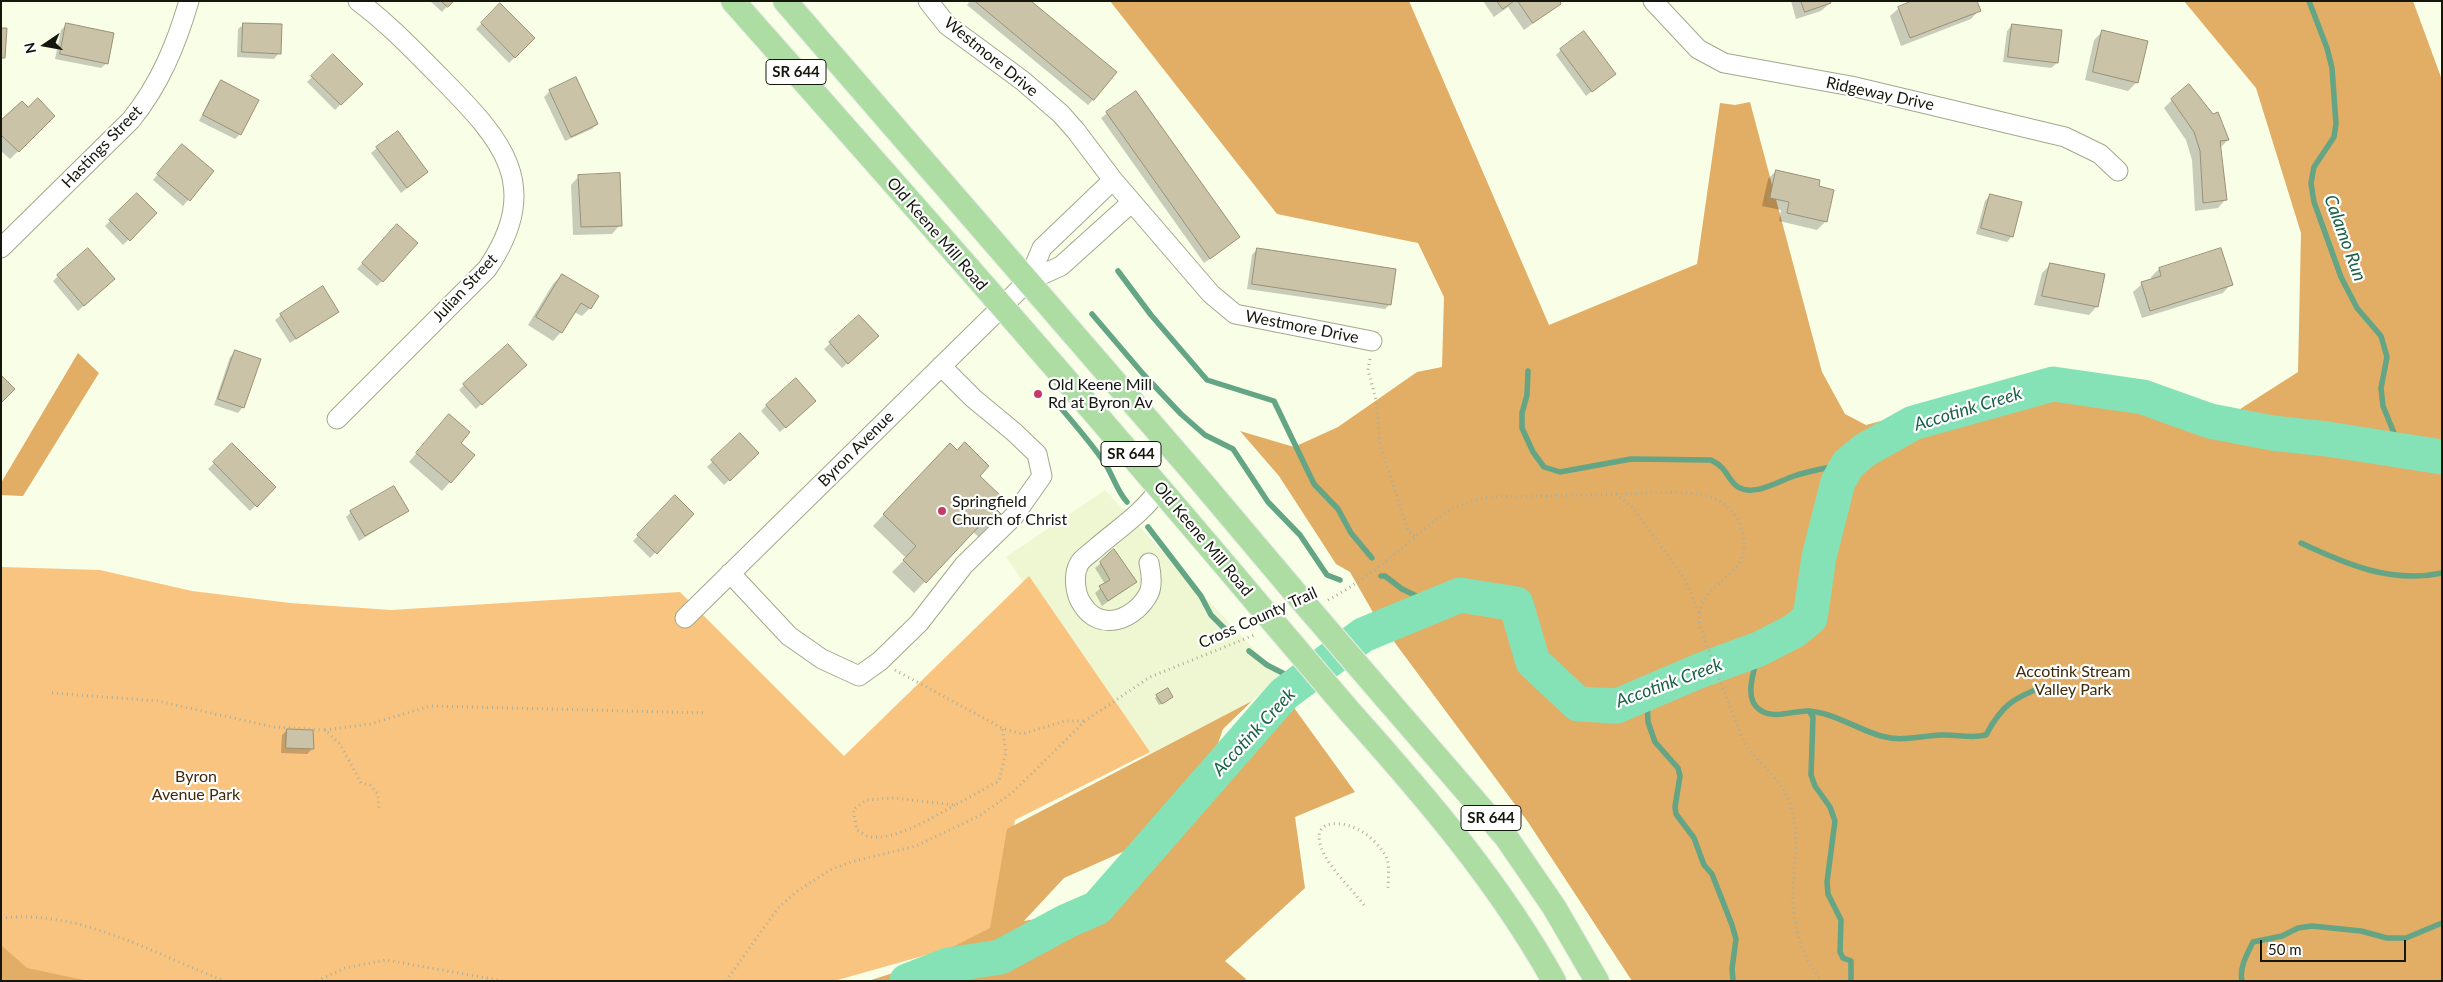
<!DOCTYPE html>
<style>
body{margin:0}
#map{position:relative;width:2443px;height:982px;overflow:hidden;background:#f9fee7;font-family:Lato,sans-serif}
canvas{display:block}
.frame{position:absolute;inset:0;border:2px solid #15170d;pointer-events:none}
.north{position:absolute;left:20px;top:20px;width:50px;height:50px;-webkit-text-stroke:4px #fff;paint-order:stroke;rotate:258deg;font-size:14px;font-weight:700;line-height:20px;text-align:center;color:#15170d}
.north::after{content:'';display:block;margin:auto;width:18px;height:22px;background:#15170d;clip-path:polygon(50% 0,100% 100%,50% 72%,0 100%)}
.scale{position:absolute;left:2260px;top:940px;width:146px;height:22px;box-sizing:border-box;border:2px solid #15170d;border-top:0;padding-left:6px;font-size:15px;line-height:18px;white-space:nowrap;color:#15170d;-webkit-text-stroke:4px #fff;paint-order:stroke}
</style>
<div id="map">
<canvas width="2443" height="982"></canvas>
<div class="frame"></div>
<div class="north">N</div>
<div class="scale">50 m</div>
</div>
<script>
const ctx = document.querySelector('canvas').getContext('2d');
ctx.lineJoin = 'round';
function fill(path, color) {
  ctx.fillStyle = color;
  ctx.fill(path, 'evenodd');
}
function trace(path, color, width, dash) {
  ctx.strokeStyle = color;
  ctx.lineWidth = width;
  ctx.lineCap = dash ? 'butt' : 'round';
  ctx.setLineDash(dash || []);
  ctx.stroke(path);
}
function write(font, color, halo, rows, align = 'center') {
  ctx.font = font + ' Lato,sans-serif';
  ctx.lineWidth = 4.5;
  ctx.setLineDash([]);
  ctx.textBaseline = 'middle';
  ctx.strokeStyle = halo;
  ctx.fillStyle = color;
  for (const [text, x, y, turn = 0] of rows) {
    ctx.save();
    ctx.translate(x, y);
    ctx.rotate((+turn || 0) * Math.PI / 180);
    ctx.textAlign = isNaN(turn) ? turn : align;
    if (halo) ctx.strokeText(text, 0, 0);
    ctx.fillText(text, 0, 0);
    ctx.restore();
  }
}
fill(new Path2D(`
 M1105 490 1281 678 1252 701 1142 758 1006 557Z`), '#eef7d2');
fill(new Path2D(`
 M1 567 100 570 192 591 290 603 391 610 680 592 844 756 1029 576 1150 752 1015 820 997 935 834 981H1Z`), '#f9c47f');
fill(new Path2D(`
 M1110 1H1409L1549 325 1697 264 1720 103 1735 105 1750 102 1822 372 1845 414 1866 425 2066 371 2237 411 2298 372 2301 233 2256 88 2184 1H2413L2442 80V981H1632L1528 822 1375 616 1350 572 1336 564 1279 476 1240 431 1294 447 1338 427 1417 372 1442 367 1444 297 1418 243 1277 214Z
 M78 353 99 373 23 496 1 495V483Z
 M1284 694 1355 792 1295 817 1305 888 1225 961 1246 979 1245 981H868L915 966 990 928 1007 829 1252 701 1223 729 1207 775ZM1174 829 1097 908 1024 921 1064 878Z
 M1 945 27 968 89 981H1Z`), '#e2ad65');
fill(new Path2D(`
 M430 1H452L442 12Z
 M970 1H1029L1094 99 1088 105 967 5Z
 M1483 1H1558L1560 3 1524 30 1508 7 1494 17Z
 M1791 1H1829L1830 3 1821 11 1796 19Z
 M500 5 534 38 509 63 476 29Z
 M1899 8 1979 10 1971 19 1901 46 1890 16Z
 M244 24 279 53 274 59 237 57 238 29Z
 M66 25 107 63 101 68 55 59 61 30Z
 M2012 25 2061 31 2057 63 2051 68 2003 62 2007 31Z
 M2103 31 2137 82 2128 91 2085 80 2094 40Z
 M1561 50 1614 74 1586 96 1556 55Z
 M333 56 361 84 335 110 307 82Z
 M576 79 597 124 592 129 565 141 544 97 550 91Z
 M222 82 240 134 235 139 199 121 216 87Z
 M1135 92 1233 242 1204 263 1101 118Z
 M2172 100 2228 140 2219 149 2226 199 2218 208 2195 211 2192 160 2186 140 2164 108Z
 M28 109 54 116 10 159 1 151V122Z
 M377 148 427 172 401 193 371 153Z
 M177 151 213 171 183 206 153 180Z
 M1776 171 1826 221 1817 230 1779 221 1781 210 1762 206 1768 179Z
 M579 176 620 225 612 234 573 235 571 185Z
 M137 194 155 213 123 245 105 226Z
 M1990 195 2012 236 2007 242 1976 234 1985 201Z
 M391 231 382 281 377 286 357 269Z
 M1257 249 1390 304 1385 309 1247 289 1252 255Z
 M2050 265 2097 306 2089 315 2034 305 2042 273Z
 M2159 269 2231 284 2223 293 2142 318 2133 292 2142 284 2152 280 2151 277Z
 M562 275 590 308 582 316 574 312 561 332 553 341 528 325 553 284Z
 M58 276 108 285 78 311 53 281Z
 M337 312 290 343 275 320 281 315Z
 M859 317 871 342 842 368 824 349Z
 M235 352 243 407 238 413 214 405 230 357Z
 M519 370 476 409 459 390 464 385Z
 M767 405 809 406 780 432 761 411Z
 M441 424 474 455 442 491 409 462Z
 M740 434 757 453 724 485 707 467Z
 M232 445 274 487 250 511 208 469Z
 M939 456 978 476 993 508 1006 520 984 542 973 532 914 593 892 572 906 558 873 526Z
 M675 497 692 514 650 558 633 541Z
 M407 511 359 541 346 517 351 512Z
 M1101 563 1135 581 1102 606 1095 593 1105 584 1095 568Z
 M1157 696 1169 699 1159 705 1155 698Z
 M287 730 313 748 307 754 281 753 282 735Z`), '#0003');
trace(new Path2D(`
 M2309 1 2327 48 2332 68 2336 124 2334 137 2314 167 2311 183 2314 202 2341 277 2357 308 2381 336 2387 357 2381 388 2383 406 2401 450
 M1118 271 1151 315 1207 380 1274 401 1314 484 1338 509 1351 533 1372 558
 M1092 314 1144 375 1181 414 1205 435 1233 449 1268 502 1300 535 1327 575 1340 580
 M1528 371 1527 395 1522 413V428L1533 452 1544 467 1560 472 1631 459 1711 460C1729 469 1727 480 1738 487 1754 497 1779 481 1794 476 1812 470 1830 467 1848 464
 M1052 398C1071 420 1090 441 1106 465 1114 478 1117 491 1127 502
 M1148 527 1201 596 1211 615 1228 632
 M2301 543C2346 564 2391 584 2442 573
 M1381 576H1385L1402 589 1435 605
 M1759 649C1757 666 1741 697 1760 710 1775 720 1794 710 1809 711 1834 713 1857 729 1881 736 1902 742 1920 736 1941 735 1957 734 1970 739 1986 735 2002 705 2013 698 2045 686
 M1249 651 1267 665 1300 682
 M1647 693 1648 722 1655 742 1678 768 1680 776 1675 807 1676 814 1694 838 1704 865 1712 874 1732 925 1736 939 1732 969 1733 979
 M1809 711 1813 717 1811 775 1815 786 1830 807 1835 821 1827 882 1828 894 1841 920 1840 952 1843 958 1851 961V981
 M2242 981C2239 968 2247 954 2253 942L2282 936 2298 928 2312 926 2361 931 2387 938H2406L2442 923`), '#63a584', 5.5);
trace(new Path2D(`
 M907 981 948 965 1000 957 1067 921 1097 908 1284 694 1363 635 1460 595 1516 604 1533 662 1578 704 1617 706 1699 671 1759 649 1794 631 1810 618 1819 557 1838 482 1848 464 1865 450 1913 423 2053 384 2143 397 2210 421 2272 433 2327 439 2442 457`), '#85e2b7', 35);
const building = new Path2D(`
 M441 1H454L448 7Z
 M975 1H1031L1117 72 1094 100Z
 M1497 1H1514L1503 9Z
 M1518 1H1560L1561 4 1533 23Z
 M1801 1H1830L1831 3 1805 12Z
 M1912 1H1977L1981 11 1910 38 1898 7Z
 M500 3 535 38 515 58 481 23Z
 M66 23 114 33 108 64 60 54Z
 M243 23 282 24 281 54 242 52Z
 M2012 24 2062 30 2058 63 2008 57Z
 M1 28H7L5 58H1Z
 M2102 30 2148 41 2138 83 2093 72Z
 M1584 31 1616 74 1592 92 1560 49Z
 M333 54 363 84 341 105 311 76Z
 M576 77 598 124 571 137 549 90Z
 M221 80 259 100 241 135 203 115Z
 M2189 84 2213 114 2218 112 2229 140 2220 141 2227 200 2203 203 2200 151 2194 132 2171 99Z
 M1136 91 1240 237 1210 259 1106 112Z
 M38 98 55 116 19 152 1 135V120L22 101 28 107Z
 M398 131 428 172 407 188 376 147Z
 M182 144 214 171 190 201 157 174Z
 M1776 170 1820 180 1819 186 1834 190 1827 222 1787 213 1789 202 1770 198Z
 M620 173 622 226 581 227 578 175Z
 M137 193 157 213 130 241 109 220Z
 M1990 194 2022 202 2013 237 1981 228Z
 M397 224 418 243 383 282 362 263Z
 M88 248 115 279 84 306 57 275Z
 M1257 248 1396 269 1391 305 1252 284Z
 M2221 248 2233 285 2150 311 2141 282 2161 276 2159 268Z
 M2050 263 2105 274 2098 307 2042 296Z
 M562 274 599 296 591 309 581 303 562 333 536 317Z
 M323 286 339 312 296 339 280 314Z
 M859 315 879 336 848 364 829 342Z
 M508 344 527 365 482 405 463 384Z
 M235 350 261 359 244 408 218 399Z
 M2 376 15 389 1 403V376Z
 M796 378 816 401 786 428 766 405Z
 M449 414 470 432 461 443 475 455 451 483 416 453Z
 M740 433 759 453 730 481 711 460Z
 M965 442 989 466 980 476 1004 499 995 508 1007 520 996 532 984 521 926 583 903 560 916 546 883 514 950 443 957 450Z
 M232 443 276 487 257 507 213 462Z
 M394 486 409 511 365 536 350 511Z
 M675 495 694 514 657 554 637 535Z
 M1114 549 1137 582 1108 601 1099 586 1110 580 1100 562Z
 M1168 688 1173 697 1162 704 1156 695Z
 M287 729 313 730 314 749 286 748Z`);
fill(building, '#cac3a7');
trace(building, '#989176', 1);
const minor = new Path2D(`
 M928 1 947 25 1023 81 1061 114 1076 131 1113 180 1211 294 1235 314 1372 341
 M1653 1 1698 49 1724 63 1851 86 2065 137 2100 154 2118 171
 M1 248 131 120C160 84 176 45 189 1
 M1028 281 1061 266 1132 202
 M337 419 487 269C544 185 502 140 442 79 415 52 389 24 358 1
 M1149 563C1151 572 1153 584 1149 593 1136 619 1100 634 1082 604 1075 594 1073 575 1079 564 1082 558 1091 553 1096 548 1119 528 1143 513 1160 488
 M730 573 789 636 822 659 859 676 880 661 919 623 964 565 1014 516 1042 476 1037 454 1014 432 973 398 941 366
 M685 618 1028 281 1042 248 1113 180`);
const major = new Path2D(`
 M733 1C910 201 1086 400 1258 604
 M785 1 1200 480 1292 589
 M1385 697 1506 837 1554 907 1597 981
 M1350 712C1425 796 1499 882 1554 981`);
trace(minor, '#a2a88d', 21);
trace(major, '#ececec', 26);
trace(new Path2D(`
 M1370 359 1368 370 1376 400 1380 444 1408 531 1415 537
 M1616 494 1633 508 1685 579 1699 613
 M1328 600C1358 584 1388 560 1414 538 1442 514 1453 504 1490 497 1536 496 1582 495 1628 494 1653 493 1692 489 1715 499 1733 507 1746 527 1744 548 1741 581 1693 585 1700 627L1741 736C1754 762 1785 779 1792 810 1799 836 1794 862 1793 889 1792 923 1800 955 1822 981
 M895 670 1002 728 1022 734 1065 721H1084
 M52 693 157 701 274 727 325 730 340 744 361 783 370 785 378 794 379 810
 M325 730 370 724 430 706 707 713
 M955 805C933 817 897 840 871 837 867 837 861 832 857 830L853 810 866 800 894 798 955 805 999 781 1006 752 1002 728
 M1364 905C1352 889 1327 866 1321 847 1311 817 1344 821 1361 831 1369 835 1384 850 1387 859 1390 866 1388 881 1388 889
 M1 918C81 909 153 954 225 981
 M317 981 345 968 386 960 503 981
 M726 981 778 908 796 892 830 870 851 862 916 846 979 816 1012 793 1085 721 1150 677 1257 634`), '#abaf9c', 3, [1, 4]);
trace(minor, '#fff', 19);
trace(major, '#addda3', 24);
const majorBridge = new Path2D(`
 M1292 589 1385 697
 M1258 604 1350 712`);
trace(majorBridge, '#ececec', 26, []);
trace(majorBridge, '#addda3', 24);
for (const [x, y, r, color] of [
 [1038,394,5,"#c63966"],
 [942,511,5,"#c63966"]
]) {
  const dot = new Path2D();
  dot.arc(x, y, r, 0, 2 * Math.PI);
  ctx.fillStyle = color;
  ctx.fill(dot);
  trace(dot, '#fff', 2);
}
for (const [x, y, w] of [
 [796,72,60],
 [1131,454,60],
 [1491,818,60]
]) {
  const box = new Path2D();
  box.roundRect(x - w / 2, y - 12.5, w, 25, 4);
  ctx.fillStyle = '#fff';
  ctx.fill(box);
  trace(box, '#15170d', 1);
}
write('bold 15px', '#15170d', null, [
 ["SR 644",796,72],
 ["SR 644",1131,454],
 ["SR 644",1491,818]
]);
write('16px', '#15170d', '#fff', [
 ["Westmore Drive",991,57,39],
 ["Ridgeway Drive",1880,94,12],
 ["Hastings Street",102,147,-46],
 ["Old Keene Mill Road",937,234,49],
 ["Julian Street",465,288,-47],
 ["Westmore Drive",1302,327,11],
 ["Byron Avenue",856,449,-45],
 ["Old Keene Mill Road",1203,539,50],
 ["Cross County Trail",1258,618,-24]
]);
write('16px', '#15170d', '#fff', [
 ["Old Keene Mill",1048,385],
 ["Rd at Byron Av",1048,403],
 ["Springfield",952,502],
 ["Church of Christ",952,520]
], 'left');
write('16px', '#3f2909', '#fff', [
 ["Accotink Stream",2073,672],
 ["Valley Park",2073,690],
 ["Byron",196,777],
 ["Avenue Park",196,795]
]);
write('italic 18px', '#1b6145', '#fff', [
 ["Calamo Run",2345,238,70],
 ["Accotink Creek",1968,409,-17],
 ["Accotink Creek",1669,683,-20],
 ["Accotink Creek",1254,732,-47]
]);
</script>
